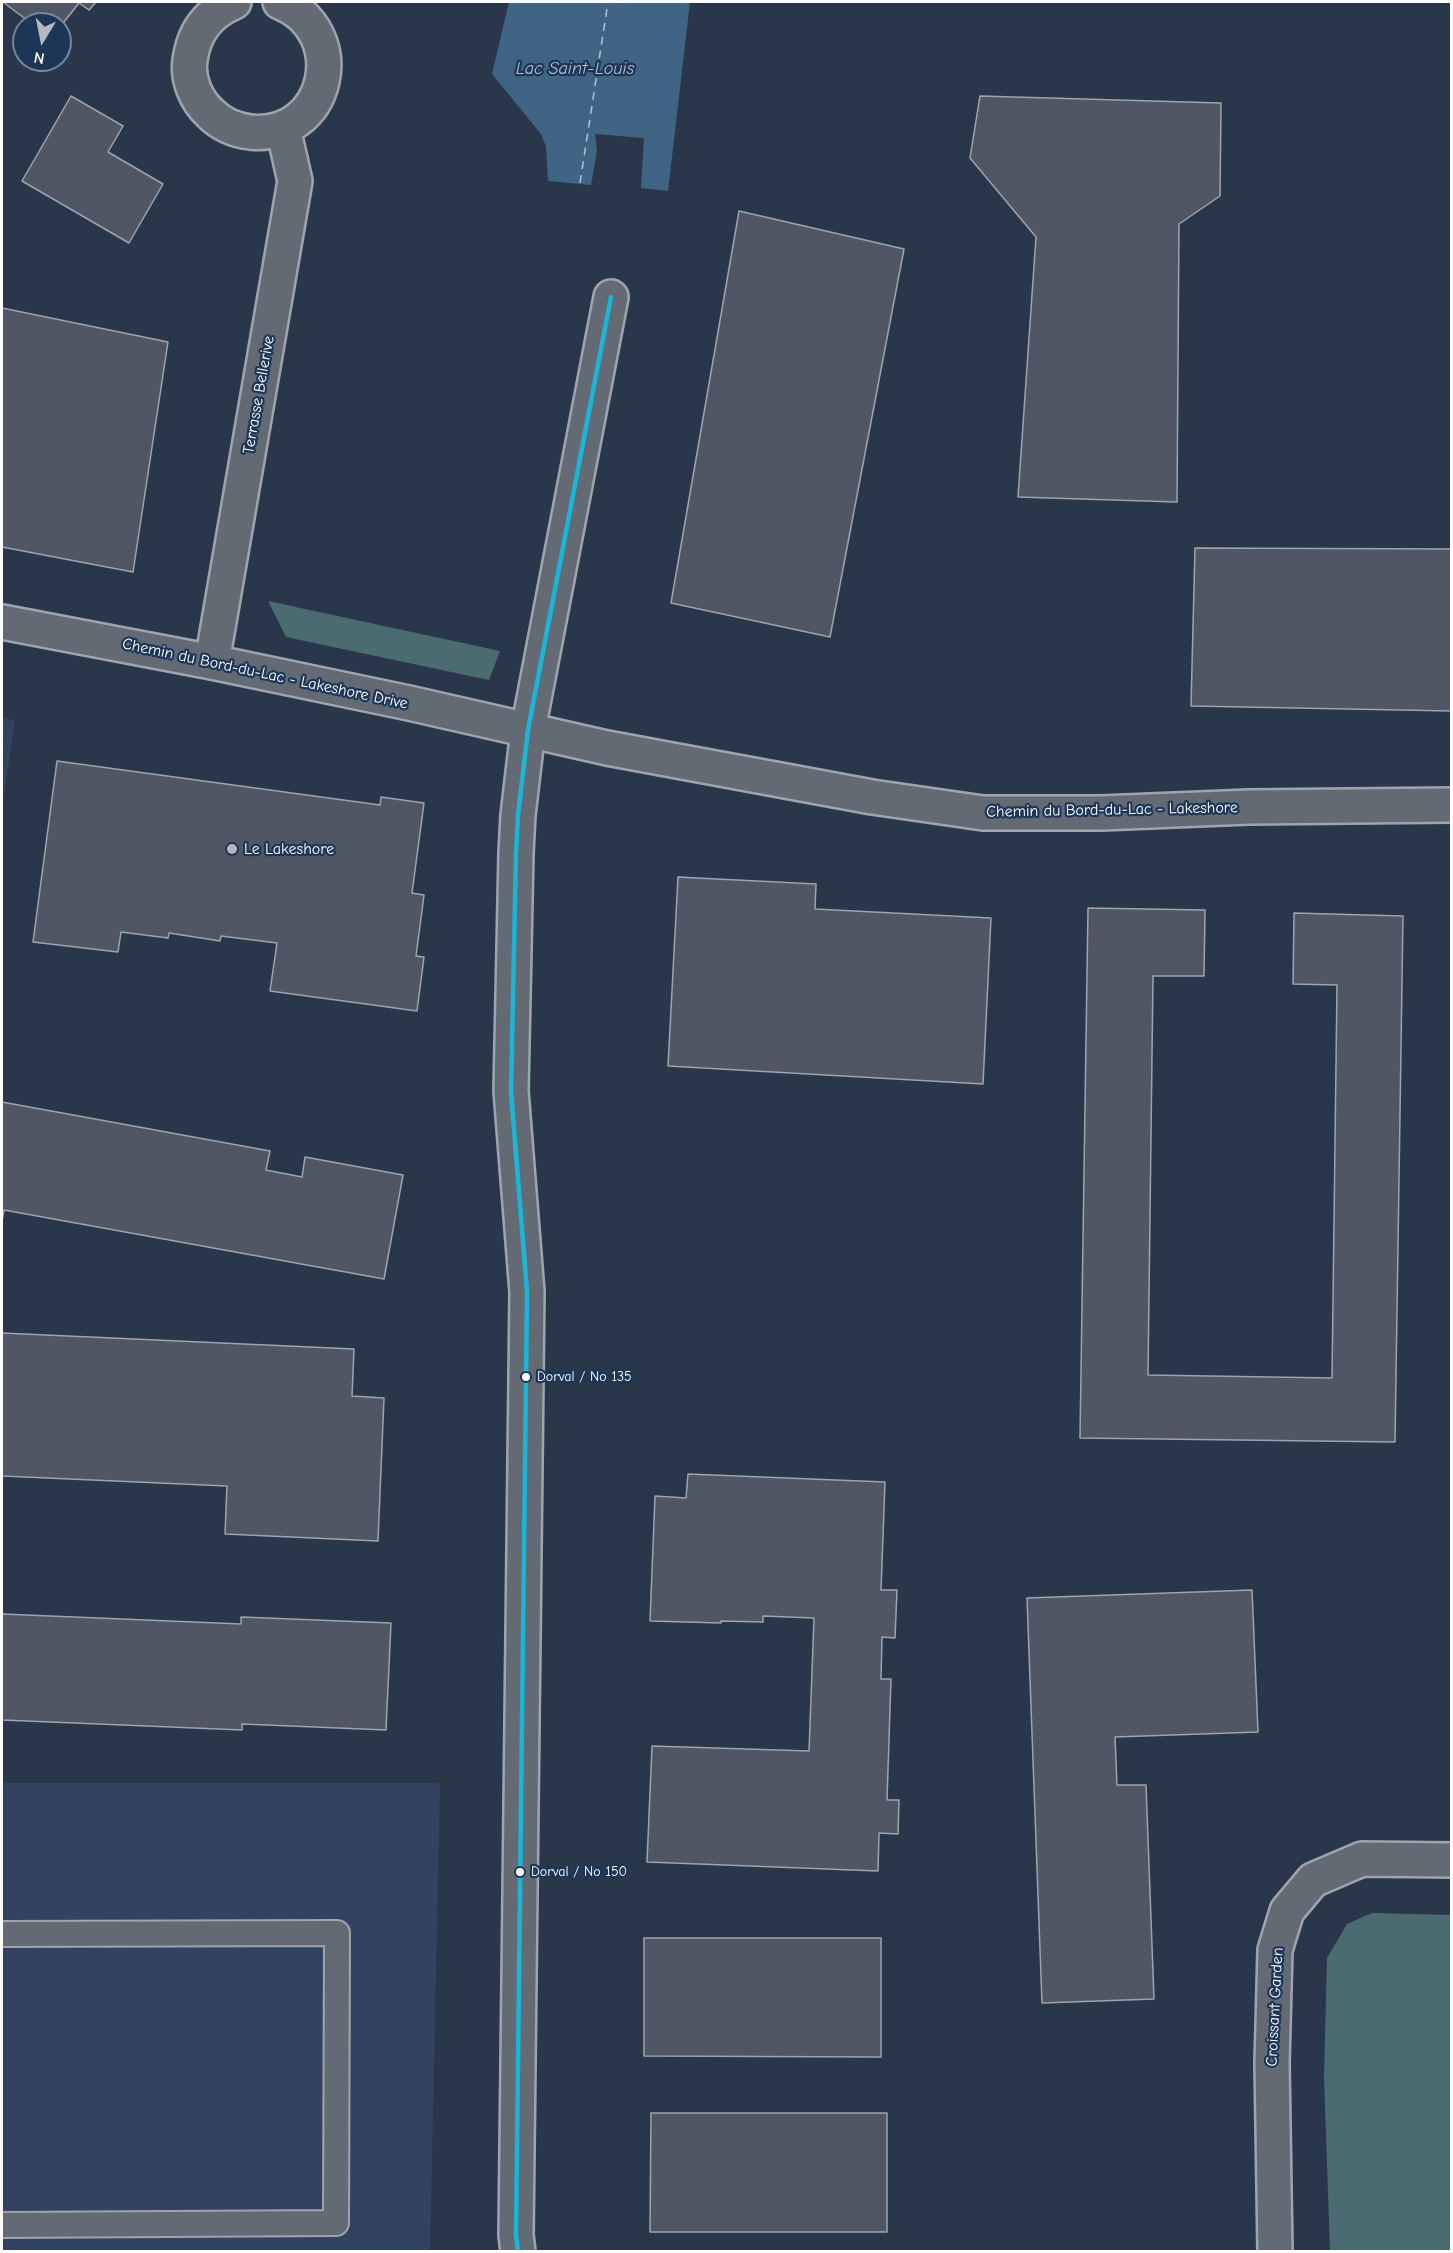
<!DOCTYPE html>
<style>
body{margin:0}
#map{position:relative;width:1453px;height:2253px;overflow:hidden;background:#2a374a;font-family:"Comic Neue",sans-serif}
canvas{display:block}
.frame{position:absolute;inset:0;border:3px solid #fff;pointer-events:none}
.north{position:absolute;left:12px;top:12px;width:60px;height:60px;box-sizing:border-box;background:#1d3557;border:2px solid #77869a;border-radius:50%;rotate:190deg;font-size:16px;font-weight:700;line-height:24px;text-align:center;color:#fff}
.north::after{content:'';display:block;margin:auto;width:21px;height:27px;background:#b4b9c0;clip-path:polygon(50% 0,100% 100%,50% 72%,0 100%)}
</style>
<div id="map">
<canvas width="1453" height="2253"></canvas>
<div class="frame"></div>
<div class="north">N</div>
</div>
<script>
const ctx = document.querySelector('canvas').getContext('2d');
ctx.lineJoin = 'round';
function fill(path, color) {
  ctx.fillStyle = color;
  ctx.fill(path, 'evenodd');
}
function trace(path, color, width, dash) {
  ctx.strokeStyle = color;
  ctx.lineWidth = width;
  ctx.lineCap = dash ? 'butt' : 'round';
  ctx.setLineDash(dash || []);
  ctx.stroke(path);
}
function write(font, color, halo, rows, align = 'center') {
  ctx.font = font + ' "Comic Neue",sans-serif';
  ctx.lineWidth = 4.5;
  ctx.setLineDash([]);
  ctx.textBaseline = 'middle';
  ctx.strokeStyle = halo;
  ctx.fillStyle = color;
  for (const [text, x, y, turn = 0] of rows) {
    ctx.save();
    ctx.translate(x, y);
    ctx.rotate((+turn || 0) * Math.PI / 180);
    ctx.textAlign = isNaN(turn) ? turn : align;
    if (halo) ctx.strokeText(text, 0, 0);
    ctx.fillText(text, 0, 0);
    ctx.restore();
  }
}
fill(new Path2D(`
 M2 717 15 721 2 808Z
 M2 1783H440L430 2251H2Z`), '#334260');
fill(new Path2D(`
 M268 601 500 651 489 680 286 637Z
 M1372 1913 1451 1915V2251H1330L1324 2077 1327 1958 1347 1924Z`), '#4a6c70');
fill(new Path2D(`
 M509 2H690L668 191 641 188 644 138 595 134 597 151 591 185 548 181 546 146 541 134 492 74Z`), '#406484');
trace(new Path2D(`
 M580 183 608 2`), '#b3c3d0', 1.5, [8, 6]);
const building = new Path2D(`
 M3 2H96L89 10 79 3 60 27V24H32Z
 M71 96 123 126 108 152 163 184 129 243 22 181Z
 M980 96 1221 103 1220 196 1179 224 1177 502 1018 497 1036 237 970 158Z
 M739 211 904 249 830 637 671 603Z
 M2 308 168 342 133 572 2 547Z
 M1195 548 1452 549V711L1191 706Z
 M57 761 380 805 381 797 424 803 412 893 424 895 416 956 424 957 417 1011 270 991 277 943 221 936 220 941 169 933 168 938 121 932 118 952 33 942Z
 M678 877 816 884 815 909 991 918 983 1084 668 1066Z
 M1088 908 1205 910 1204 976H1153L1148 1375 1332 1378 1337 985 1293 984 1294 913 1403 916 1395 1442 1080 1438Z
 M2 1102 270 1151 266 1170 302 1177 305 1157 403 1175 384 1279 4 1210 2 1221Z
 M2 1333 354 1349 352 1396 384 1398 378 1541 225 1534 227 1486 2 1476Z
 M688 1474 885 1482 881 1590H897L895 1638 882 1637 881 1679H891L887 1800H899L898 1834 879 1833 878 1871 647 1862 652 1746 809 1751 814 1618 763 1616V1622L721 1621V1623L650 1621 655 1496 686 1498Z
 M1252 1590 1258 1732 1115 1737 1117 1785H1146L1154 1999 1042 2003 1027 1598Z
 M2 1614 241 1624V1617L391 1623 386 1730 242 1724V1730L2 1720Z
 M644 1938H881V2057L644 2056Z
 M651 2113H887V2232H650Z`);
fill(building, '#515664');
trace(building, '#9fa5ae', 1.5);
const lane = new Path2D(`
 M2 1934 337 1933 336 2223 2 2225`);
const street = new Path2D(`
 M234 2C208 13 194 32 190 60 187 79 196 100 210 113 221 124 234 130 250 132 329 140 353 32 280 2
 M212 662 295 181 283 128
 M528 730 611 297
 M1275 2252 1272 2063 1275 1950 1287 1911 1313 1880 1362 1859 1452 1860`);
const secondary = new Path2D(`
 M2 622 212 662 409 703 607 748 872 797 983 813H1101L1249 807 1452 805
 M518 2252 516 2235 527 1292 511 1091 516 853 518 815 528 730`);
trace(lane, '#9fa5ae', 28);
trace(street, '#9fa5ae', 38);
trace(secondary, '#9fa5ae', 38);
trace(lane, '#636a74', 24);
trace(street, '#636a74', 33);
trace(secondary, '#636a74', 33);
trace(new Path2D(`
 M518 2252 516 2235 527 1292 511 1091 516 853 518 815 528 730 611 297`), '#1ab6d8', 4.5);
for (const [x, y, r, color] of [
 [232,849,6,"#b4b9c0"],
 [526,1377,5,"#fff"],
 [520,1872,5,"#fff"]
]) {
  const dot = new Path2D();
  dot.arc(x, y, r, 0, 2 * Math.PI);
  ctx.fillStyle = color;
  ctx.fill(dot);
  trace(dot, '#1d3557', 2);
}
write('14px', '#fff', '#1d3557', [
 ["Dorval / No 135",537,1377],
 ["Dorval / No 150",531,1872]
], 'left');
write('16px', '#fff', '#1d3557', [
 ["Terrasse Bellerive",259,395,-80],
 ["Chemin du Bord-du-Lac - Lakeshore Drive",265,674,12],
 ["Chemin du Bord-du-Lac - Lakeshore",1112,810,-1],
 ["Croissant Garden",1275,2007,-87]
]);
write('16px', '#fff', '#1d3557', [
 ["Le Lakeshore",244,849]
], 'left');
write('italic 18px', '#b3c3d0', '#1d3557', [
 ["Lac Saint-Louis",575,69]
]);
</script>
